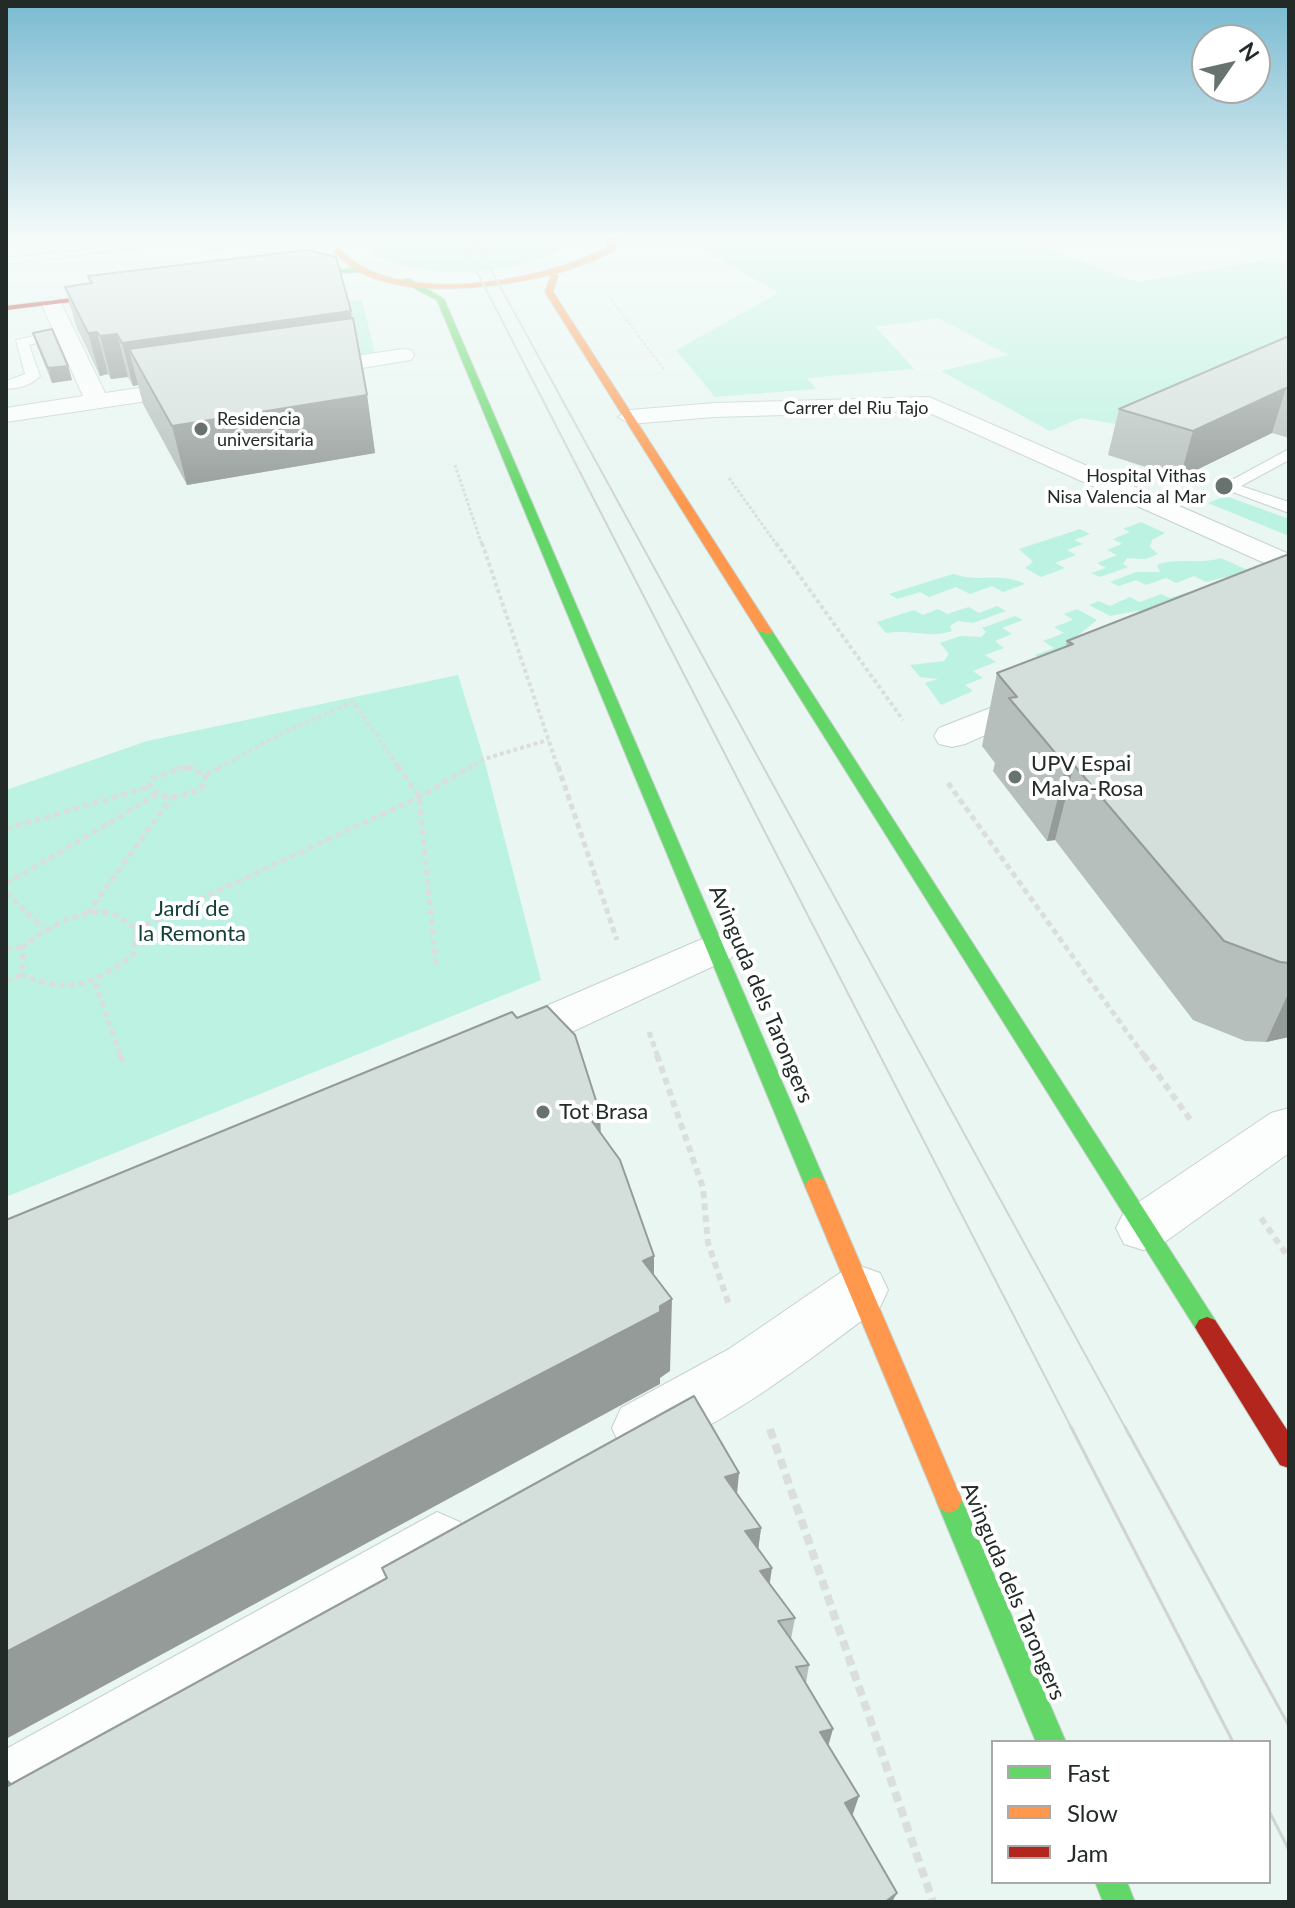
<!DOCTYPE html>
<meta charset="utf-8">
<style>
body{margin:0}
#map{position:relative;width:1295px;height:1908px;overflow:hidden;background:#e9f6f2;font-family:Lato,sans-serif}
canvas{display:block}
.frame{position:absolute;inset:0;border:8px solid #222b28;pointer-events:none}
.legend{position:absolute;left:991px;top:1740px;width:280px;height:144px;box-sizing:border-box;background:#fff;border:2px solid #a7aaa9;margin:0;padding:10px 14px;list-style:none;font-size:24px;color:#222b28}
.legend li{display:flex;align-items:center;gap:16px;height:40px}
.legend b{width:40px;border:2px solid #a7aaa9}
.north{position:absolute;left:1191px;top:24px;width:80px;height:80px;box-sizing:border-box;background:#fff;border:2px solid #a7aaa9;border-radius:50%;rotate:56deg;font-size:22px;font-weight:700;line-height:32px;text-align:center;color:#222b28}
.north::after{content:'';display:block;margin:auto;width:28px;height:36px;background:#68726f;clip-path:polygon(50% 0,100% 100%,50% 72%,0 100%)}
</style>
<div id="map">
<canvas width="1295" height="1908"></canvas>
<div class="frame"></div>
<ul class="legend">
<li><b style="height:10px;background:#63d668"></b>Fast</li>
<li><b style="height:10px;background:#ff974d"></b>Slow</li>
<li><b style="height:10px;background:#b3261e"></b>Jam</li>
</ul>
<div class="north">N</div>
</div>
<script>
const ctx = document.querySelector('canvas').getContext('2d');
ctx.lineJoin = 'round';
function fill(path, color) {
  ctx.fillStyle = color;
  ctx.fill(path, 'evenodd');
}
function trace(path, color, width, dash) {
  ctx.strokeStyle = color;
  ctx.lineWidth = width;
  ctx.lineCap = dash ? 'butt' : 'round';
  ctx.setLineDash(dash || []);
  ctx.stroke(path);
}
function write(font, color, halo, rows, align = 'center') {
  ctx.font = font + ' Lato,sans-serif';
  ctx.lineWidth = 8;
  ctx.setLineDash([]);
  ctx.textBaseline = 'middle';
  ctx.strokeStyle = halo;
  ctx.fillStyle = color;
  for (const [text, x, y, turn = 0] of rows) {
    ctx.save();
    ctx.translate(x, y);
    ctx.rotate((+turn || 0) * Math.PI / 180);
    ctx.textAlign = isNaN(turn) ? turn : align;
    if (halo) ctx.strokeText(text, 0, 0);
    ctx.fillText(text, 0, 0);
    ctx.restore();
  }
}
fill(new Path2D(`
 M383 237H558L561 247C522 278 417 280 375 254L372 246Z
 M713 237H1015L1138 282 1270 259 1289 265V368L1138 428 1081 418 1050 431 941 371 1008 355 938 318 876 327 914 369 807 378 816 389 715 397 676 350 778 293 688 240Z
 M362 300 375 353 357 356 343 301Z
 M1226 496 1289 519V536L1208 503Z
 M1141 522 1165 533 1152 540 1150 547 1158 554 1146 559 1127 558 1123 564 1128 567 1100 577 1091 573 1106 568 1097 563 1117 555 1107 550 1122 544 1113 539 1130 532 1123 529Z
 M1080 529 1090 534 1074 540 1083 544 1067 550 1076 555 1055 563 1065 568 1041 577 1025 568 1033 562 1019 549Z
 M1221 558 1250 571 1206 582 1194 576 1176 583 1166 578 1146 585 1136 580 1119 586 1110 582 1136 572H1160L1157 565C1177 557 1199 565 1221 558Z
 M953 574C978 583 1002 572 1025 584L1003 592 992 586 970 594 956 587 929 597 920 592 897 599 889 594Z
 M1188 592 1200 597 1169 612 1136 611 1110 616 1089 605 1099 601 1110 606 1130 597 1140 602 1161 594 1170 598Z
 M997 606 1006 611 973 623 958 621 950 626 952 631C930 639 910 629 886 633L877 622 914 610 923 615 938 609 947 614 969 607 979 613Z
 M1077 609 1097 620 1031 674 1043 660 1035 655 1054 648 1043 641 1064 633 1054 627 1073 620 1064 614Z
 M1015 616 1023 620 1002 628 1012 634 995 641 1004 648 985 655 996 662 973 671 983 678 965 685 973 691 941 705 925 683 938 679 920 677 910 665 944 661 949 654 940 643 960 636 981 637 986 632 982 628Z
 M458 675 484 759 541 980 6 1197V790L147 741Z`), '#bcf2e1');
const lane = new Path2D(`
 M196 237H227L6 264V258Z
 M245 237H255L256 242 205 251 199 248Z
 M64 329 69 330V336L29 345 40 376C31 386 19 388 6 389V381L25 374 16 340Z
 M1289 449V460L1241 486 1289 502V513L1219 487Z`);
const street = new Path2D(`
 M1213 237H1239L1289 252V263Z
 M51 297 61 303 105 393 201 379 212 386 201 393 6 422V408L83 396 41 303Z
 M403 349 411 350 414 355 411 360 301 378 290 371 301 364Z
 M929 397 1289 554V574L925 411 714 417 630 424 618 417 630 410 714 403Z
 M1044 687 1056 690 1061 697 1056 704 965 744 952 747 939 744 934 736 939 728Z
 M716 933 731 938 738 948 731 958 522 1055 505 1060 488 1055 481 1043 488 1031Z
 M1289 1108V1153L1162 1244 1143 1250 1124 1244 1116 1228 1124 1212 1271 1113Z
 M860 1266 880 1273 888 1290 880 1307C806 1362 730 1423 643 1457L621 1448 612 1428 621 1408 729 1349 840 1273Z
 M437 1512 460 1522 470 1545 460 1568 33 1817 6 1828V1749Z`);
const fast = new Path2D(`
 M620 237H634L612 242 608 240Z
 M357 268 360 272 280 277 276 275Z
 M404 279H410L444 299 827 1186 824 1192 816 1195 808 1192 805 1186 437 300 404 283Z
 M765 627 772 631 1215 1320 1219 1327 1215 1334 1207 1337 1199 1334 758 631Z
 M949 1487 958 1491 1066 1742H1036L936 1500 940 1491Z
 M1095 1882H1127L1135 1902H1103Z`);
const slow = new Path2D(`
 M606 237H614L615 250 591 262 555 274 558 276 553 292 772 631 770 634 758 631 545 292 551 275C489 289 379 305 333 251L340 249C395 310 544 281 608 247Z
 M816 1177 824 1180 827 1186 958 1491 962 1500 958 1509 949 1513 940 1509 805 1186 808 1180Z`);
const jam = new Path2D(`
 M131 291 128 295 6 310V306Z
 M1207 1317 1215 1320 1289 1433V1468L1280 1465 1199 1334 1195 1327 1199 1320Z`);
trace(lane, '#c7d1cd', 2);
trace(street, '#c7d1cd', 2);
trace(fast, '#c7d1cd', 2);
trace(slow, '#c7d1cd', 2);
trace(jam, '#c7d1cd', 2);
trace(new Path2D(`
 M611 299 665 371`), '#dadedd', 2, [3, 2]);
trace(new Path2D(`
 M455 465 482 545
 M729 478 777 545`), '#dadedd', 3, [3, 2]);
trace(new Path2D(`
 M482 543 558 768
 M776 543 903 720
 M177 768H194
 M218 768 289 730 353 702 399 768
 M468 768 484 759 548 740`), '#dadedd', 4, [4, 3]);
trace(new Path2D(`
 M398 766 419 797 436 965
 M558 766 617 940
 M187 767 206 775 201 789C182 795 164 804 149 787L153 778Z
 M206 775 222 766
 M948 783 1145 1057
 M6 829 149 787
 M6 884 156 795
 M6 892 43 928
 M103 912 118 916 136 929 133 955C91 985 72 995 22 975L23 947C47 927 72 913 103 912Z
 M88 913 171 798
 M136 929 419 797 472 766
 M6 949 23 947
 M6 981 22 975
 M95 983 121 1057
 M649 1032 658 1057`), '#dadedd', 5, [6, 4]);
trace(new Path2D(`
 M120 1055 124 1066
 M657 1055 703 1188 708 1243 729 1305
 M1144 1055 1192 1122
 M1261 1218 1289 1258`), '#dadedd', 6, [7, 5]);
trace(new Path2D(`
 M770 1429 933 1902`), '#dadedd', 8, [10, 6]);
fill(lane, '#fcfefd');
fill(street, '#fcfefd');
fill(fast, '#63d668');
fill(slow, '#ff974d');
fill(jam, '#b3261e');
trace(new Path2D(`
 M459 237 1072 1429
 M473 237 1126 1429`), '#d0d4d3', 2);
trace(new Path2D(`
 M1071 1427 1233 1742
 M1125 1427 1289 1726
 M1269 1811 1289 1850`), '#d0d4d3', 3);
fill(new Path2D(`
 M1276 237H1289V241Z
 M88 276 352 318 367 395 375 453 187 485 143 404 138 385 133 386 128 377 111 379 108 374 100 376 76 326 65 287 90 283Z
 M33 333 68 366 72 380 52 383 37 346Z
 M1289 336V438L1272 433 1180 478 1108 455 1119 409Z
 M1289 554V1037L1266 1042 1245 1041 1193 1020 1055 840 1047 841 993 771 995 763 982 746 997 673 1066 646 1067 641Z
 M737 1494 761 1528 758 1549 770 1584 795 1618 791 1639 809 1665 806 1683 852 1816 12 1784 386 1579 382 1568Z`), '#b6bfbc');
fill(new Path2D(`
 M351 311 356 353 129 349 138 385 133 386 122 343Z
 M97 332 108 374 100 376 88 333Z
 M117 334 128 377 111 379 100 336Z
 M68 366 72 380 52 383 48 368Z
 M1286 388 1272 433 1180 478 1193 431Z
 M367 395 375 453 187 485 172 426Z
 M1074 765 1055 840 1047 841 1066 766Z
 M1289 992V1037L1266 1042Z
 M600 1113 603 1187 589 1117Z
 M654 1256V1316L660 1306 672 1299 670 1371 660 1378V1384L6 1739V1652L643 1261Z
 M739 1473 732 1546 725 1477Z
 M761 1528 752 1598 745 1531Z
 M772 1568 762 1637 760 1571Z
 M833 1729 816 1789 820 1732Z
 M6 1778 61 1832 6 1790Z
 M859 1796 840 1852 845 1803Z
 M897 1893 892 1902H885Z`), '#949b99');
const building = new Path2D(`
 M307 250 336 257 351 311 122 343 117 334 100 336 97 332 88 333 65 287 92 283 88 276Z
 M353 318 367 395 172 426 129 349Z
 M52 329 68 366 48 368 33 333Z
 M1289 336V388H1286L1193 431 1119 409Z
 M1289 554V963L1280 962 1224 941 1074 765 1066 766 1042 737 1009 698 1017 697 997 673 1073 644 1067 641Z
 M547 1006 575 1035 600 1113 589 1117 620 1160 654 1256 643 1261 672 1299 660 1306V1312L6 1652V1220L512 1012 517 1018Z
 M694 1396 739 1473 725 1477 761 1528 745 1531 772 1568 760 1571 795 1618 778 1621 809 1665 796 1667 833 1729 820 1732 859 1796 845 1803 897 1893 885 1902H6V1787L387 1578 382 1568Z`);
fill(building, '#d4dedb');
trace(building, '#949b99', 2);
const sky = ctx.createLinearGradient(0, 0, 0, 504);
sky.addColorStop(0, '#79bad1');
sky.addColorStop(0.47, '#f5fbf9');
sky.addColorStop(1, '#f5fbf900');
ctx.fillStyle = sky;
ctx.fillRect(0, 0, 1295, 504);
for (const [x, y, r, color] of [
 [201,429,8,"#68726f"],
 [1224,486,10,"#68726f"],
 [1015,777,8,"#68726f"],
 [543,1112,8,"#68726f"]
]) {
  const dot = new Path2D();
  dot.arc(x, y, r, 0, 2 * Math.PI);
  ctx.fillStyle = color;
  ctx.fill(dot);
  trace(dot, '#fff', 3);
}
write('18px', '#222b28', '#fff', [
 ["Carrer del Riu Tajo",856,408]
]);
write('18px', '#222b28', '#fff', [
 ["Residencia",217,419],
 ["universitaria",217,440],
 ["Hospital Vithas",1206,476,"right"],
 ["Nisa Valencia al Mar",1206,497,"right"]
], 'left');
write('22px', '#222b28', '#fff', [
 ["UPV Espai",1031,764],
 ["Malva-Rosa",1031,789],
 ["Tot Brasa",559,1112]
], 'left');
write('22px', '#144236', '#fff', [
 ["Jardí de",192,909],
 ["la Remonta",192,934]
]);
write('22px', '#222b28', '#fff', [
 ["Avinguda dels Tarongers",761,994,67],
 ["Avinguda dels Tarongers",1013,1591,67]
]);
</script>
